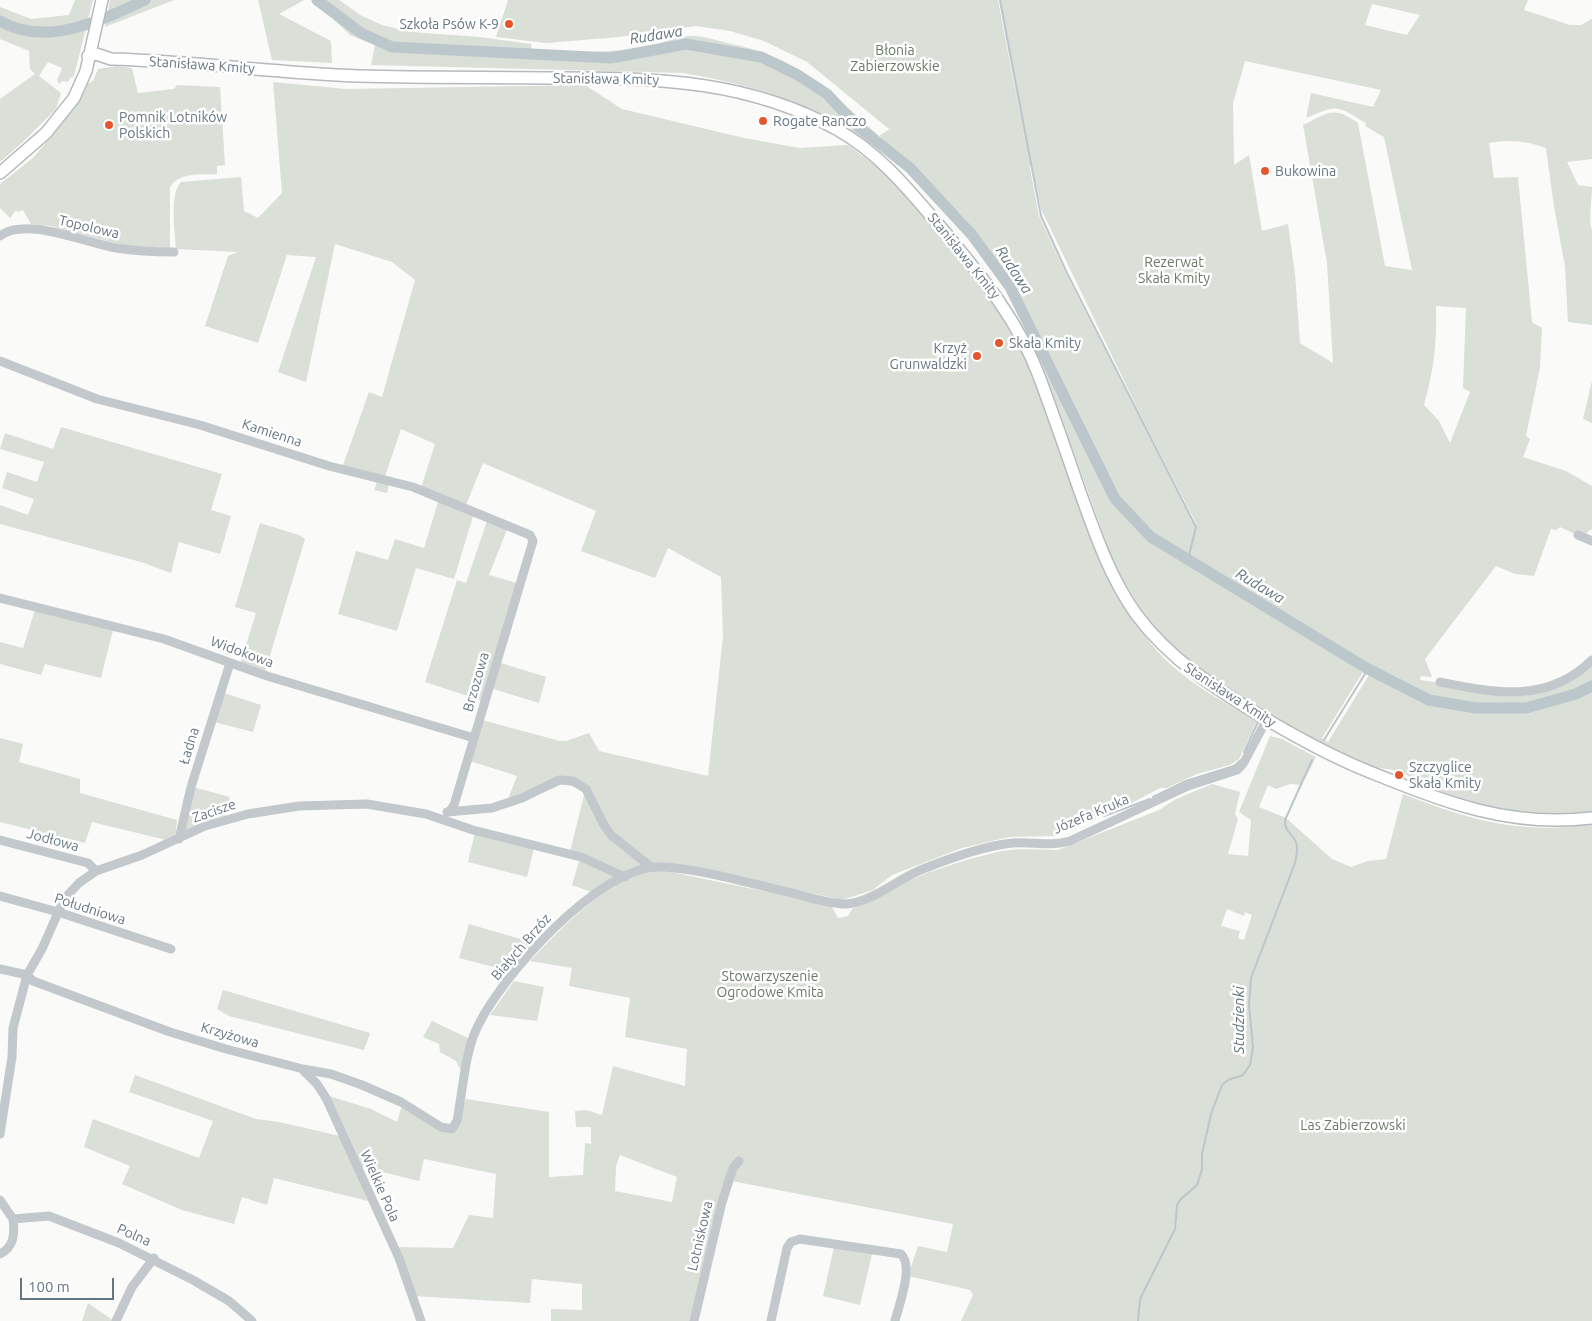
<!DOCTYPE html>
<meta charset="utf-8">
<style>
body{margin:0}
#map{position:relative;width:1592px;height:1321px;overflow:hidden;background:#fafaf8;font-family:Ubuntu,sans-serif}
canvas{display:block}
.scale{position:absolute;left:20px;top:1278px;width:94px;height:22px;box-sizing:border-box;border:2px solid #657683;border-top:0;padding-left:6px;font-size:15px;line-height:18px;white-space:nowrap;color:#657683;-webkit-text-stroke:4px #fff;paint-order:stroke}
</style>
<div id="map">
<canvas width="1592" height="1321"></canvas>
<div class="scale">100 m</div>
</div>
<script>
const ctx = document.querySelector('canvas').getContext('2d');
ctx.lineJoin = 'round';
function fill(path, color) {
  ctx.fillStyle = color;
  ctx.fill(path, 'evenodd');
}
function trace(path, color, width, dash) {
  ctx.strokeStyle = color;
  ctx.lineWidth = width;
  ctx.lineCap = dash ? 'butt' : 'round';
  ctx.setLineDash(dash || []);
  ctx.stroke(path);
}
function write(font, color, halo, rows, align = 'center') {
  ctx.font = font + ' Ubuntu,sans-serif';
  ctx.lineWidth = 5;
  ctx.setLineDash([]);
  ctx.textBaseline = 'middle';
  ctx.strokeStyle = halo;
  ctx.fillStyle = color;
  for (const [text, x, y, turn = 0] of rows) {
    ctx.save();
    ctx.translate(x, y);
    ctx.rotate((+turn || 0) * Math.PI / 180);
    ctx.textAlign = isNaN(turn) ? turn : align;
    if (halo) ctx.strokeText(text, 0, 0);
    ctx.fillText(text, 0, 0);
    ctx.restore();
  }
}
fill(new Path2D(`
 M75 0H93L74 76 70 78 68 82 62 81 60 84 57 81 62 68 48 62 39 76 61 93 56 109 24 141 0 162V99L35 74 30 69 29 51 0 39V7L31 19 69 15Z
 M110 0H174L105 27Z
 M258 0H304L279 14 331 41 332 63 272 60Z
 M313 0H339L362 16 382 25 411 32 480 37 531 44 532 51C570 53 607 53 645 47 661 45 676 35 693 36 704 36 716 40 727 43 798 57 827 88 879 136L893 127 889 129 807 62 764 41 730 31 696 26 619 37 546 43 496 37 508 0H998L1039 216 1067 276 1195 526 1196 523 1145 424 1041 209 1032 167 1029 164 999 0H1528L1524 10 1570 25H1581L1592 19V159L1567 162 1578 185 1592 187C1592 199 1588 220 1592 230V325L1568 322 1565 266 1554 207 1546 148C1528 141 1508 139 1489 143L1494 178 1518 177 1532 322 1542 328 1540 368 1526 436 1530 439 1523 457 1566 471 1592 486V529L1581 537 1560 527 1556 530 1551 529 1534 576 1515 574 1496 566 1425 659 1432 677 1421 676 1420 680 1524 696 1544 690 1592 665V812L1545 815 1502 811 1439 792 1399 771 1375 767 1324 746 1231 691 1182 655 1158 633 1143 613 1115 567 1040 358 1028 331 1037 329 1011 280 965 219 879 136 871 144C816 104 749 84 683 73L371 65 375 45 350 35ZM1372 4 1420 15 1407 35 1365 25ZM1245 61 1381 90 1373 107 1311 93 1306 118C1339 104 1336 105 1366 123L1365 126 1384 137 1412 270 1385 266 1358 123C1333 105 1328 113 1303 125L1327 263 1333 363 1300 343 1295 274 1288 224 1262 231 1249 155 1234 165 1233 103ZM1436 306 1466 308 1463 388 1470 392 1450 443 1439 421 1424 405C1434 369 1437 343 1436 306ZM1363 672 1369 675 1328 742 1322 738Z
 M117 66 132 68 138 93 174 89 177 85 220 87 225 165 217 166V174C200 175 179 172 170 187V248L126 246 51 226 31 224 23 210 18 212 16 210 10 218 0 208V184L33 158 64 121 87 84 93 81 98 69Z
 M273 82 346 89 585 85 622 109 744 138 800 148 848 145 898 183 1018 331 1116 592C1128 613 1151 647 1169 663 1195 687 1227 704 1257 721L1239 759 1230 765 1197 774 1167 788H1160L1126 806 1054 836 1009 837 962 848 892 875 873 890 842 900 688 866 634 867 620 873 570 852 584 795 581 788 563 784 512 806 475 814V809L508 799 517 776 470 761 482 720 560 741H566L589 733 599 751 708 776 723 636 721 577 668 548 655 578 581 551 596 511 483 463 466 505 421 488 435 444 401 429 383 482 389 485 387 493 374 490 377 482 341 471 369 392 382 397 415 280 392 262 335 244 306 382 278 372 316 257 287 255 258 343 205 326 228 256 238 252 176 249C175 232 169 194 181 182L241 177 244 211 258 218 282 193Z
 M1592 381V423L1583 419Z
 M61 427 222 474 211 510 231 516 220 554 179 542 171 573 141 562 0 524V505L28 515 34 499 2 488 7 472 37 482 44 462 0 449 5 433 53 449Z
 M439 499 474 513 454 579 416 568 397 631 338 614 356 551 388 560 395 539 424 548Z
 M488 518 508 527 489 575 517 583 483 701 425 682 457 580 466 583Z
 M260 523 299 535 305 539 265 672 240 664 256 613 235 607Z
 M35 610 113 630 101 678 45 664 41 675 0 664V642L23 648Z
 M498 662 546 677 539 703 490 688Z
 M224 693 261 705 253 732 214 722Z
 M1270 736 1282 739 1316 757 1302 785 1290 784 1276 789 1268 785 1259 807 1286 818 1332 859 1351 867 1368 861 1386 859 1403 794C1470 820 1519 835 1592 824V1321H961L973 1295 970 1290 908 1276 918 1246 947 1252 953 1224 732 1181 737 1167 741 1162V1156L735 1161 690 1321H551V1309L582 1310V1284L532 1279 530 1303 414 1296 395 1247 453 1248 469 1215 493 1218 496 1174 424 1159 419 1181 358 1166 326 1095 371 1109 397 1122 402 1105 453 1132 466 1099 549 1112V1177L583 1175 585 1143 591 1144V1127H576L575 1111 586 1110 602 1115 613 1066 685 1086 687 1049 625 1037 630 998 569 986 572 968 530 961C561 929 606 879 652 871 658 870 665 872 671 872L831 905 838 918 848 916 853 908 868 903 894 887 927 873 966 860 1001 851 1020 849 1058 850 1159 810 1176 799 1212 784 1240 792 1235 814 1238 819 1228 854 1248 856 1251 820 1239 812ZM1227 909 1244 916 1245 912 1252 915 1244 940 1238 938 1240 931 1221 926ZM620 1155 677 1177 672 1202 615 1191 616 1166Z
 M0 738 23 744 19 762 80 779V793L177 820 175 838 170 841 92 822 85 843 0 822Z
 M193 787 230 797 225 816 205 821 182 834Z
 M475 832 534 848 527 877 468 862Z
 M579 861 616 876 594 893 572 885Z
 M469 924 534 943 509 971 459 958Z
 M514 981 544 987 537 1021 490 1015Z
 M223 990 370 1033 364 1050 229 1016 217 1009Z
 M432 1021 470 1039 464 1071 460 1069 456 1061 440 1052 439 1044 423 1037Z
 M135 1075 256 1119 279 1122 340 1136 368 1201 274 1178 267 1205 242 1197 234 1224 182 1210 122 1184 130 1166 84 1147 93 1119 199 1158 213 1121 129 1092Z
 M834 1247 872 1254 860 1305 823 1296Z
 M88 1303 114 1321H82Z`), '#dadfd7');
trace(new Path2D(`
 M1000 0 1041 216 1067 273 1196 527 1188 559
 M1324 740 1368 669
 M1244 752 1258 722
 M1153 797 1186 781 1234 766 1242 759
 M1104 816 1150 799
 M1138 1321 1140 1299 1175 1229 1177 1205 1180 1200 1197 1185 1202 1169V1154L1211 1114 1222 1085 1228 1080 1243 1075 1250 1065 1253 1047 1249 1005 1251 978 1295 863C1303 830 1284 839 1285 820L1312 760`), '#bbc7cb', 2);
trace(new Path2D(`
 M317 0 361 33 392 47 611 58 686 44 761 57 798 75 827 94 856 125 910 168 972 235 1010 287 1115 499 1151 537 1368 669 1429 700 1476 708H1526L1576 694 1592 686
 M0 21C46 48 102 20 145 0`), '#bbc7cb', 11);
const major = new Path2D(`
 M88 56 96 54 111 59C194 61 276 73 359 76 426 78 494 77 562 78 660 78 750 81 838 130 882 155 912 194 944 231 982 277 1018 320 1039 376 1053 414 1066 451 1079 489 1095 533 1109 576 1136 614 1170 660 1216 689 1264 718 1298 738 1332 757 1370 772 1445 802 1509 828 1592 818
 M0 173 46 133 74 98 86 71 102 0`);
trace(major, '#b5babe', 14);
trace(new Path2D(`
 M0 236C25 216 86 243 116 248 135 251 154 252 174 252
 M0 361 97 399 200 425 329 466 413 487 530 535 533 541 454 805 449 812
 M1578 535 1592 541
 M0 598 164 639 267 676 474 738
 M1440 682C1496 693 1547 704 1592 660
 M447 812 492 808 522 798 559 780 573 781 586 789 604 825 611 835 651 867
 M179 839 191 787 230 663
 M0 840 88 863 96 871
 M0 896 58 912 171 949
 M0 969 27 975 33 981 170 1032 226 1049 303 1069 331 1074 362 1085 401 1102 441 1127 452 1129 457 1121C462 1095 465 1053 476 1030 499 978 599 866 659 867 701 868 754 885 796 894 812 898 829 904 846 904 873 902 897 879 923 869 948 859 985 846 1012 843 1034 841 1048 847 1070 841L1188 786 1237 770 1243 764 1267 719
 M303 1070 317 1084 326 1098 399 1258 421 1321
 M0 1134 12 1057 13 1028 27 975 42 949 64 899 79 883 96 871 142 855 205 826 248 814 299 806 367 804 426 814 473 830 581 857 625 877
 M0 1200 13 1219 49 1216 119 1243 193 1280 229 1301 252 1321
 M0 1254C14 1247 15 1234 13 1219
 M116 1321 132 1287 154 1258
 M694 1321 722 1202 733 1168 739 1161
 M771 1321 787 1248 791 1242 800 1239 901 1254C914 1266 899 1305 895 1321`), '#c3c8cc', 9);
trace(major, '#fff', 11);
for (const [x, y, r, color] of [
 [509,24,5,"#e4572e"],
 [763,121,5,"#e4572e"],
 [109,125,5,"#e4572e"],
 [1265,171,5,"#e4572e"],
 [999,343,5,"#e4572e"],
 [977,356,5,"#e4572e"],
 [1399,775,5,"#e4572e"]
]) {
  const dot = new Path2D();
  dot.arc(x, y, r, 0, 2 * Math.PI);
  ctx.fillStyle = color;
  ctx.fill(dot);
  trace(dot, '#fff', 2);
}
write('14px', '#657683', '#fff', [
 ["Szkoła Psów K-9",499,24,"right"],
 ["Pomnik Lotników",119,117],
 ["Polskich",119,133],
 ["Rogate Ranczo",773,121],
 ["Bukowina",1275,171],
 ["Skała Kmity",1009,343],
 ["Krzyż",967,348,"right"],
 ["Grunwaldzki",967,364,"right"],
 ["Szczyglice",1409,767],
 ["Skała Kmity",1409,783]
], 'left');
write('14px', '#687a64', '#fff', [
 ["Błonia",895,50],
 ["Zabierzowskie",895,66],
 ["Rezerwat",1174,262],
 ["Skała Kmity",1174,278],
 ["Stowarzyszenie",770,976],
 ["Ogrodowe Kmita",770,992],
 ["Las Zabierzowski",1353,1125]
]);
write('14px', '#657683', '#fff', [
 ["Stanisława Kmity",202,65,4],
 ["Stanisława Kmity",606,79,1],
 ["Topolowa",89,227,13],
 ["Stanisława Kmity",964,256,51],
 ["Kamienna",272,433,18],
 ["Widokowa",242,652,20],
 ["Brzozowa",476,682,-74],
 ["Stanisława Kmity",1230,695,33],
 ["Ładna",189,746,-73],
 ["Zacisze",214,811,-19],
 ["Józefa Kruka",1091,814,-23],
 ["Jodłowa",53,840,15],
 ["Południowa",90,909,18],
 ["Białych Brzóz",521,947,-49],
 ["Krzyżowa",230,1035,16],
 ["Wielkie Pola",380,1186,66],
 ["Polna",134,1235,24],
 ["Lotniskowa",700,1236,-77]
]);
write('italic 15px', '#60757c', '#fff', [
 ["Rudawa",656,35,-9],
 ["Rudawa",1014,270,57],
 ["Rudawa",1260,586,31],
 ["Studzienki",1239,1020,-90]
]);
</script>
